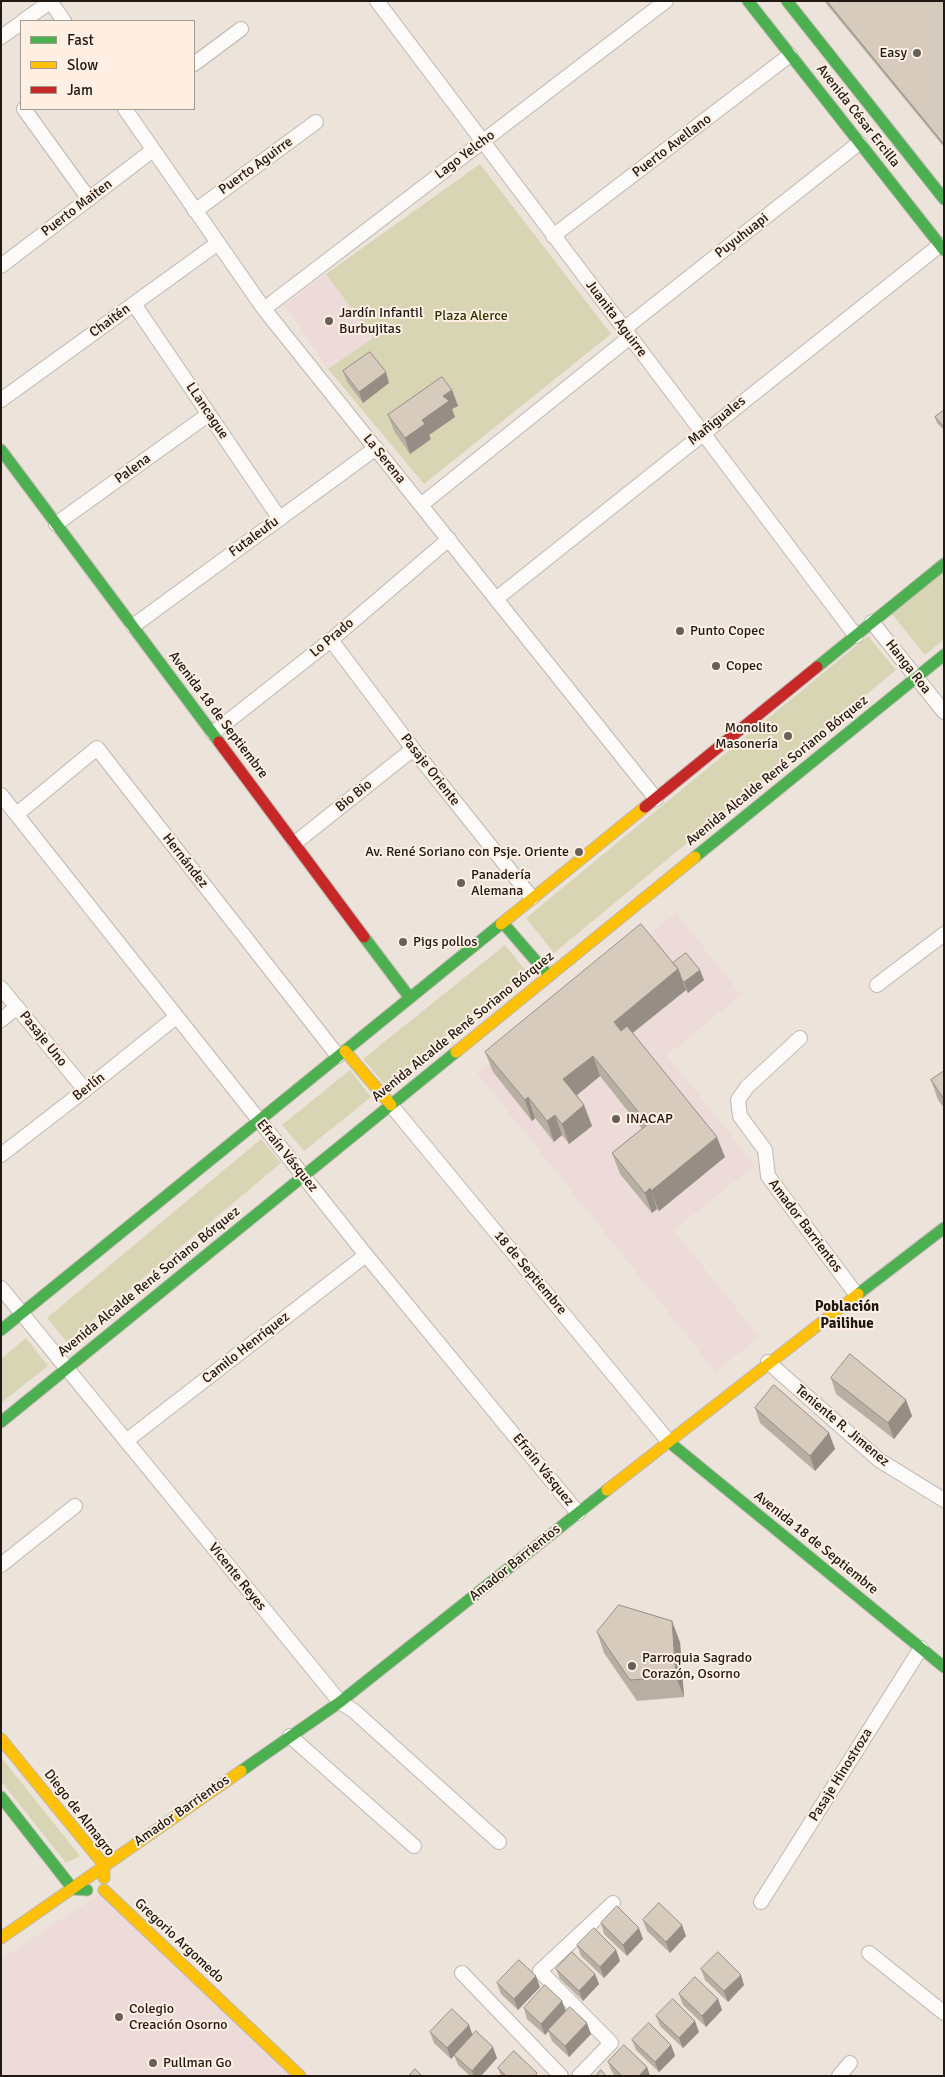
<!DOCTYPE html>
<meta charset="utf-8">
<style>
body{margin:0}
#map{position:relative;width:945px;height:2077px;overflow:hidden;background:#ece3da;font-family:Signika,sans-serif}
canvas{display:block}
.frame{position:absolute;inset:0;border:2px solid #1f1813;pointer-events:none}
.legend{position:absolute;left:20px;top:20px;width:175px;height:90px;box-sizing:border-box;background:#fff0e3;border:1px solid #a59a90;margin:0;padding:6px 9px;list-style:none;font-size:15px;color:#1f1813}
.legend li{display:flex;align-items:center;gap:10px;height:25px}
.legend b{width:25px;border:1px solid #a59a90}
</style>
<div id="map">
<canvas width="945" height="2077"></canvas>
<div class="frame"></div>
<ul class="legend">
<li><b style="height:6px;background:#4caf50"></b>Fast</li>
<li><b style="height:6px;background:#ffc107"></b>Slow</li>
<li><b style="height:6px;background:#c62828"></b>Jam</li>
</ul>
</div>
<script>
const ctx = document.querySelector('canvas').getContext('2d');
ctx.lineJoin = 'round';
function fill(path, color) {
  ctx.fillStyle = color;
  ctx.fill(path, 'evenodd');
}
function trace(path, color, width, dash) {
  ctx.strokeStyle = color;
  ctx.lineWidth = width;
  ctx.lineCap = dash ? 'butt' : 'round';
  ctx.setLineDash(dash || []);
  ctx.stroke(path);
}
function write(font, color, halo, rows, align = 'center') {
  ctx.font = font + ' Signika,sans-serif';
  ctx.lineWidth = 4;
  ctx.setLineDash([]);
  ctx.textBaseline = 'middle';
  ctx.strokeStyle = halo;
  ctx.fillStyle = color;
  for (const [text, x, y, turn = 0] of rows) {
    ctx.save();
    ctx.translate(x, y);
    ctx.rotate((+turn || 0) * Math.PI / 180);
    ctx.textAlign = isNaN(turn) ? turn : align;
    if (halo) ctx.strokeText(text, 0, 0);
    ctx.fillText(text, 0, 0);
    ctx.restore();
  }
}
fill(new Path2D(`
 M326 274 373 338 328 369 285 305Z
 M676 913 741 995 667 1055 755 1165 674 1230 759 1337 716 1372 477 1073Z
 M102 1893 299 2076H1V1959Z`), '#eddbd9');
fill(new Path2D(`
 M480 164 611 334 424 484 328 369 373 338 326 274Z
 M944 571V639L925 655 892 614Z
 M868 636 896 670 554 953 526 918Z
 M505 945 526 971 385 1085 363 1059Z
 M350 1070 371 1097 304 1151 282 1125Z
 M261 1139 281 1163 67 1342 47 1318Z
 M26 1338 48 1366 1 1403V1359Z
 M1 1757 80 1856 66 1863 1 1781Z`), '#d8d5b4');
const street = new Path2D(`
 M50 1 64 21
 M377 1 856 636
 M23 21 50 2
 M1 37 21 23
 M194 64 241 29
 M24 109 89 199
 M125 109 264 309 656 799
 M195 211 316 122
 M553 236 790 55
 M1 266 153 150
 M134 304 280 519
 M264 309 666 1
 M624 329 859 143
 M1 400 218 243
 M421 505 630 337
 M56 524 209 414
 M496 599 940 245
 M872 622 944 712
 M133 626 376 448
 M331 640 413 749 532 898
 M213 733 331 640 449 539
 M1 795 366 1255 578 1513
 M17 814 97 748 338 1056
 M295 843 413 749
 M877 985 944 934
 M1 988 85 1090
 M1 1020 17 1007
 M800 1038 747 1087 738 1100 740 1116 765 1150 768 1176 856 1294
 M391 1105 669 1442
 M1 1155 85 1090 176 1017
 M1 1288 340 1702 354 1711 499 1842
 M768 1362 879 1460 944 1500
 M126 1441 366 1255
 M1 1565 75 1506
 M290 1736 414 1846
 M761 1902 921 1648
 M869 1953 944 2013
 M462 1973 561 2076
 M579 2076 611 2043 540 1971 613 1903
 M839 2076 850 2063`);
const fast = new Path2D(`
 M748 1 944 250
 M787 1 944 199
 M1 450 219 742
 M817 667 944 564
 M695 857 944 655
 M503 923 549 976
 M364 937 410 998
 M858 1294 944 1228
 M1 1330 501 924
 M1 1422 456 1052
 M669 1442 944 1667
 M241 1771 340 1702 607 1490
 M1 1797 73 1889 87 1890`);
const slow = new Path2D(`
 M501 924 645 807
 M345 1051 391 1105
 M456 1052 695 857
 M607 1490 858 1294
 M1 1739 104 1865V1878
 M104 1890 300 2076
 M1 1938 241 1771`);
const jam = new Path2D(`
 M219 742 364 937
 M645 807 817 667`);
trace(street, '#beb7b0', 16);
trace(fast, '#beb7b0', 13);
trace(slow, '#beb7b0', 13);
trace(jam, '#beb7b0', 13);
trace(street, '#fcfbf9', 14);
trace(fast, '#4caf50', 11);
trace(slow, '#ffc107', 11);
trace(jam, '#c62828', 11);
fill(new Path2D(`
 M824 1H944V147Z
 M343 371 389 383 363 403 347 382Z
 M452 390 458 406 452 409 455 417 429 435 431 439 410 454 394 431 388 415Z
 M944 410V430L937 423 935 417Z
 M673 963 704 980 688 993 686 990 633 1033 725 1157 659 1211 657 1209 652 1213 620 1174 612 1153 642 1129 600 1076 577 1095 584 1105 592 1126 569 1144 562 1135 554 1142 535 1118 532 1121 493 1072 485 1052Z
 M944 1071V1108L938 1100 931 1080Z
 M831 1378 906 1400 912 1416 894 1439 836 1394Z
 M755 1408 829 1433 835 1449 815 1471 760 1423Z
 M597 1632 680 1642 684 1697 637 1701 604 1653Z
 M643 1920 686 1936 670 1953 647 1931Z
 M601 1923 643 1939 627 1956 604 1934Z
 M577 1945 616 1950 620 1961 604 1978 581 1956Z
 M556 1969 595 1974 599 1984 583 2001 560 1979Z
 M701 1969 744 1985 728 2002 705 1980Z
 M497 1983 540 1987 518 2010 501 1994Z
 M679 1994 718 1999 722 2010 706 2027 683 2005Z
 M562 2001 566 2011 591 2034 569 2057 552 2041 548 2031 545 2035 527 2019 524 2008Z
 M656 2016 699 2032 683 2048 660 2026Z
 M430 2032 473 2035 497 2058 481 2076H470L458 2065 454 2055 451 2059 434 2043Z
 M632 2040 671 2045 675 2056 659 2072 636 2050Z
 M608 2062 647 2067 650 2076H615L612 2072Z
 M498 2068 538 2076H501Z`), '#b8afa3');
fill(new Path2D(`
 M386 372 389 383 363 403 359 392Z
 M452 390 458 406 452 409 455 417 429 435 431 439 410 454 405 438 443 396Z
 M678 969 686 990 621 1042 614 1022Z
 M700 970 704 980 688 993 684 982Z
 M593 1056 600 1076 571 1100 563 1079Z
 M528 1097 535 1118 532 1121 525 1100Z
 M584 1105 592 1126 569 1144 562 1124Z
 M555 1115 562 1135 554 1142 547 1121Z
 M717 1137 725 1157 659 1211 651 1191Z
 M650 1188 657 1209 652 1213 645 1193Z
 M906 1400 912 1416 894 1439 888 1423Z
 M829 1433 835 1449 815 1471 810 1456Z
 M672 1621 680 1642 684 1697 676 1677Z
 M682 1925 686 1936 670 1953 666 1942Z
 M639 1928 643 1939 627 1956 623 1945Z
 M616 1950 620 1961 604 1978 600 1967Z
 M595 1974 599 1984 583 2001 579 1991Z
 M741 1975 744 1985 728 2002 724 1991Z
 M536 1976 540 1987 518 2010 514 1999Z
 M718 1999 722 2010 706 2027 702 2016Z
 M562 2001 566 2012 545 2035 541 2024Z
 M695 2021 699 2032 683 2048 679 2038Z
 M587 2023 591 2034 569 2057 565 2046Z
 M469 2025 473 2036 451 2059 447 2048Z
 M671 2045 675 2056 659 2072 655 2062Z
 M493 2047 497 2058 481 2076H474L472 2071Z
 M647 2067 650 2076H639Z`), '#968e84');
const building = new Path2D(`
 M827 1H944V144Z
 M370 352 386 372 359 392 343 371Z
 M442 377 452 390 443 396 449 401 422 420 425 424 405 438 388 415Z
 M944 410V427L935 417Z
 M641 924 678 969 614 1022 621 1031 627 1026 717 1137 651 1191 650 1188 645 1193 612 1153 648 1124 593 1056 563 1079 584 1105 562 1124 555 1115 547 1121 528 1097 525 1100 485 1052Z
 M686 953 700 970 684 982 682 980 678 969 673 963Z
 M944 1071V1099L931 1080Z
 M850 1354 906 1400 888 1423 831 1378Z
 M774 1385 829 1433 810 1456 755 1408Z
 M619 1605 672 1621 676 1677 630 1680 597 1632Z
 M659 1903 682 1925 666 1942 643 1920Z
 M617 1906 639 1928 623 1945 601 1923Z
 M594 1928 616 1950 600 1967 577 1945Z
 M572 1952 595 1974 579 1991 556 1969Z
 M718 1952 741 1975 724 1991 701 1969Z
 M519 1960 536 1976 514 1999 497 1983Z
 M695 1977 718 1999 702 2016 679 1994Z
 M545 1985 562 2001 541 2024 524 2008Z
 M673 1999 695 2021 679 2038 656 2016Z
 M570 2007 587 2023 565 2046 548 2030Z
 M452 2009 469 2025 447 2048 430 2032Z
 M649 2023 671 2045 655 2062 632 2040Z
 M476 2031 493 2047 472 2071 454 2055Z
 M624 2045 647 2067 639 2076H622L608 2062Z
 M514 2051 537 2073 535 2076H506L498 2068Z
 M415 2069 422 2076H409Z
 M601 2070 606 2076H596Z`);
fill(building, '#d6cbbd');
trace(building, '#968e84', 1);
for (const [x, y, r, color] of [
 [917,53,5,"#675f59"],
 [329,321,5,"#675f59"],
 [680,631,5,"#675f59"],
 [716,666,5,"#675f59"],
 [788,736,5,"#675f59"],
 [579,852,5,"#675f59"],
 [461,883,5,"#675f59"],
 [403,942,5,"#675f59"],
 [616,1119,5,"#675f59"],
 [632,1666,5,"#675f59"],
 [119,2017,5,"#675f59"],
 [153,2063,5,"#675f59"]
]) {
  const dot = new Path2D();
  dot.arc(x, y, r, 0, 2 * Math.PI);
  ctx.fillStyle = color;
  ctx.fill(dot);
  trace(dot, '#fff0e3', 2);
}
write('14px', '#1f1813', '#fff0e3', [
 ["Easy",907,53,"right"],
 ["Jardín Infantil",339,313],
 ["Burbujitas",339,329],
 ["Punto Copec",690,631],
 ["Copec",726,666],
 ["Monolito",778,728,"right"],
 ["Masonería",778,744,"right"],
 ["Av. René Soriano con Psje. Oriente",569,852,"right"],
 ["Panadería",471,875],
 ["Alemana",471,891],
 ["Pigs pollos",413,942],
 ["INACAP",626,1119],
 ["Parroquia Sagrado",642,1658],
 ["Corazón, Osorno",642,1674],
 ["Colegio",129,2009],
 ["Creación Osorno",129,2025],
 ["Pullman Go",163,2063]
], 'left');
write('14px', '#1f1813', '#fff0e3', [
 ["Avenida César Ercilla",858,116,52],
 ["Puerto Avellano",672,146,-37],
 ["Lago Yelcho",465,155,-37],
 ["Puerto Aguirre",256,166,-36],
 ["Puerto Maiten",77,208,-37],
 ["Puyuhuapi",742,236,-38],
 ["Juanita Aguirre",616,319,53],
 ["Chaitén",110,321,-36],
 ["LLancague",207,411,56],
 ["Mañiguales",717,421,-39],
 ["La Serena",384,459,51],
 ["Palena",133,469,-36],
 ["Futaleufu",254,537,-36],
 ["Lo Prado",332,638,-40],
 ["Hanga Roa",908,667,52],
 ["Avenida 18 de Septiembre",218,715,53],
 ["Pasaje Oriente",430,770,52],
 ["Avenida Alcalde René Soriano Bórquez",777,771,-39],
 ["Bio Bio",354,796,-39],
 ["Hernández",185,861,52],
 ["Avenida Alcalde René Soriano Bórquez",463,1027,-39],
 ["Pasaje Uno",43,1039,51],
 ["Berlín",89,1087,-38],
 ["Efraín Vásquez",287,1156,51],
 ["Amador Barrientos",805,1226,53],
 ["18 de Septiembre",530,1273,50],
 ["Avenida Alcalde René Soriano Bórquez",149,1282,-39],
 ["Camilo Henríquez",246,1348,-38],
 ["Teniente R. Jimenez",842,1426,40],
 ["Efraín Vásquez",543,1470,51],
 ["Avenida 18 de Septiembre",816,1543,39],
 ["Amador Barrientos",515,1563,-39],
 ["Vicente Reyes",237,1577,51],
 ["Pasaje Hinostroza",841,1775,-58],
 ["Amador Barrientos",182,1811,-35],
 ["Diego de Almagro",79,1813,52],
 ["Gregorio Argomedo",179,1941,43]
]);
write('14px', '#313202', '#fff0e3', [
 ["Plaza Alerce",471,316]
]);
write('bold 15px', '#1f1813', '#fff0e3', [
 ["Población",847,1307],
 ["Pailihue",847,1324]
]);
</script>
